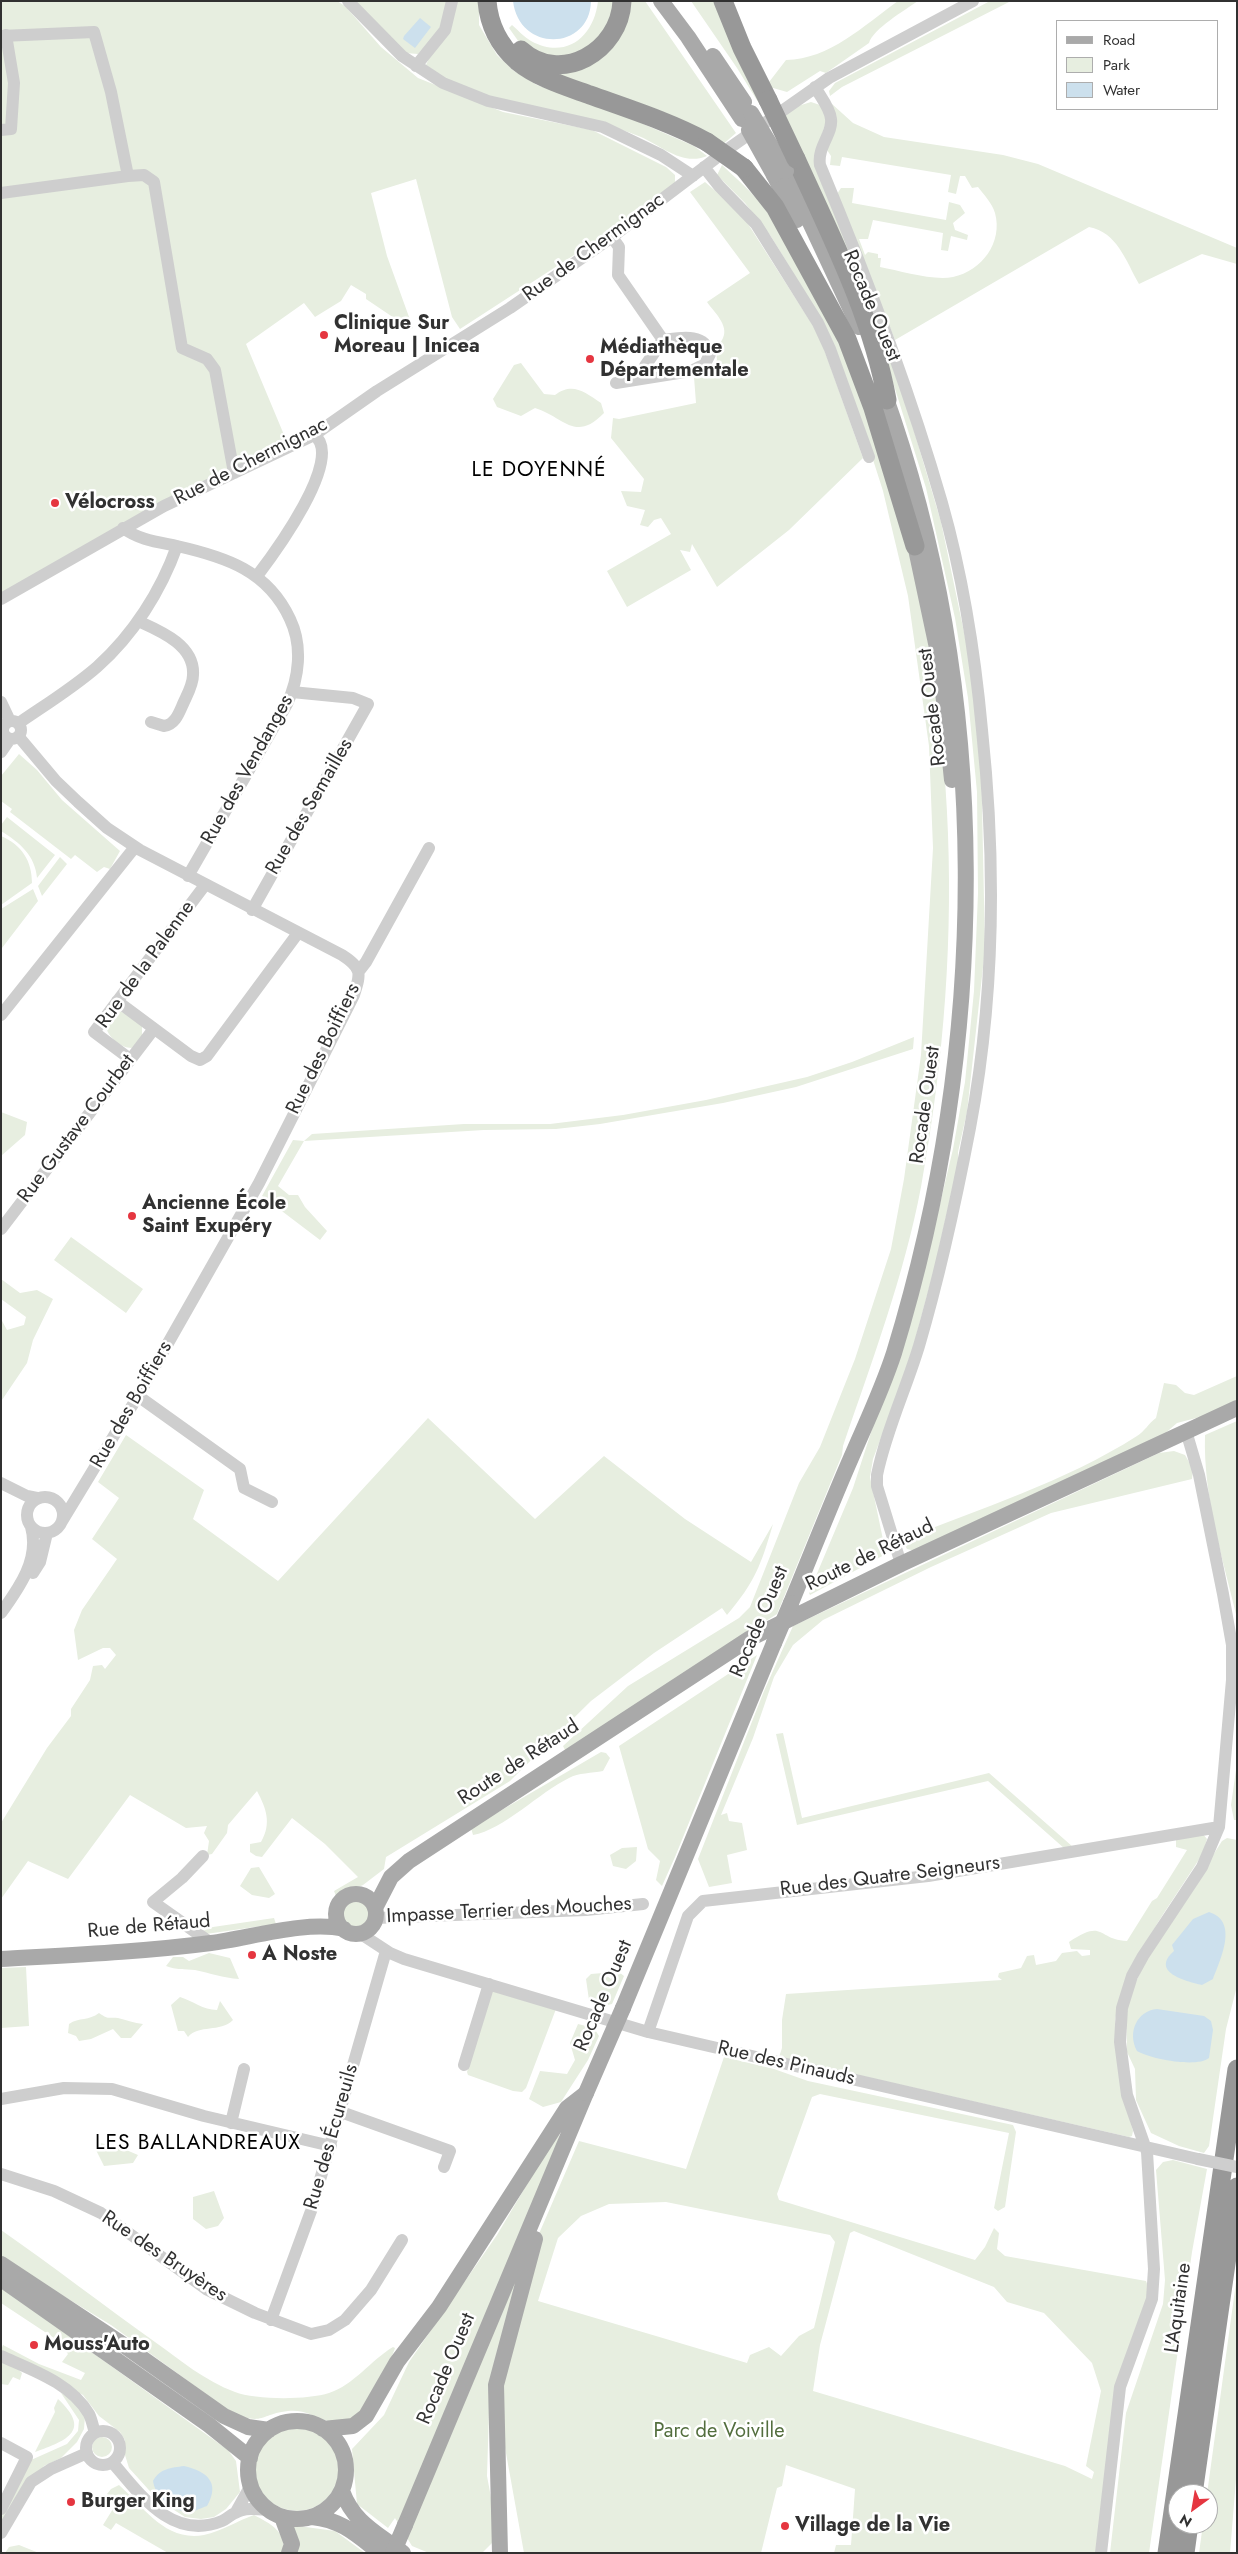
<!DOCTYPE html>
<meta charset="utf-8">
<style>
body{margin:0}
#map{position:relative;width:1238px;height:2554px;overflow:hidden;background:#fff;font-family:Jost,sans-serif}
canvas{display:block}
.frame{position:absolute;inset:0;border:2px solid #313131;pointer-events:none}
.legend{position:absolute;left:1056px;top:20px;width:162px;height:90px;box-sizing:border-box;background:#fff;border:1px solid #adadad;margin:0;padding:6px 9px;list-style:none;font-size:15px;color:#313131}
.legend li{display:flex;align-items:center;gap:10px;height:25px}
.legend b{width:25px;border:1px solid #adadad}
.north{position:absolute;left:1168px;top:2484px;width:50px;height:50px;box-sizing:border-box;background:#fff;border:1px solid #adadad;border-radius:50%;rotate:212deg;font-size:14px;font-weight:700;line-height:20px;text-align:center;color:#313131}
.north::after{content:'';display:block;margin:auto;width:18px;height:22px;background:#e53640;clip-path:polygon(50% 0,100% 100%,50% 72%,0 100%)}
</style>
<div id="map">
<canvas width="1238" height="2554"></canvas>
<div class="frame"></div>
<ul class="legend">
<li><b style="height:6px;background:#a9a9a9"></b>Road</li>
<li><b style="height:14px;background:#e7eee0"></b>Park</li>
<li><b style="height:14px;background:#cce0ed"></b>Water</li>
</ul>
<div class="north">N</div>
</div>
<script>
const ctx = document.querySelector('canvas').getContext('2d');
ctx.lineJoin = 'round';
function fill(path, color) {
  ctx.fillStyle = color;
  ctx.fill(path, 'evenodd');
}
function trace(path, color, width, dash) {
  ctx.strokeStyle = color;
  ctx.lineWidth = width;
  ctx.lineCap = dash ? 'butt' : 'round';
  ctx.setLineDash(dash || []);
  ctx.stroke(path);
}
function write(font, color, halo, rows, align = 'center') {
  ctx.font = font + ' Jost,sans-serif';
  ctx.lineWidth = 5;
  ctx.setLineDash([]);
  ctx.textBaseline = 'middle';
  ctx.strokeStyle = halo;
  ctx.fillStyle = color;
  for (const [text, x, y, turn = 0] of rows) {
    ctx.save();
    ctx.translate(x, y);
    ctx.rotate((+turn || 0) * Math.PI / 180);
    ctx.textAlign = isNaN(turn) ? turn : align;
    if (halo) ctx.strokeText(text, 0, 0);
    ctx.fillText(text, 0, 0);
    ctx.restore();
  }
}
fill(new Path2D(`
 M1 1H337L345 6 381 47 418 78 503 112 592 130 666 167 675 175V183L625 222 460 329 452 317 416 179 371 193 387 256 413 328 406 331V326L366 299V294L351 285 341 301 315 317 304 303 246 344 287 442 1 595Z
 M352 1H447L439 31 418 54 405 53Z
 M455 1H479V25L497 55 514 71 537 85 634 120 694 146 707 156C683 166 663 147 641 137 583 113 520 109 461 87 449 83 437 72 426 65Z
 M598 1H615L612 22 588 51 547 59 521 45 509 28 512 25C518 30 524 37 531 41 566 60 594 37 598 1Z
 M626 1H645L736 133 721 146 537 66 576 68Z
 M691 1H718L763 110 737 68Z
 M898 1H918C905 10 873 29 869 43L826 73 820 71 787 92 766 86 786 60C830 59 863 26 898 1Z
 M990 1H1011L842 87 830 96 829 91 835 83Z
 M811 102 820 105 827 118 815 157 867 291 912 424 941 522 974 680 981 756 985 949 967 1112 958 1152V1163L935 1266 908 1366 873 1459 870 1477 886 1554 810 1595 809 1593 813 1583 853 1488 926 1263 953 1149 965 1082 974 991 978 893 977 792 968 698 955 618 926 488 891 376 782 118 798 106Z
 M832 104 853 123 884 137 1003 155 1038 164 1237 248V264L1202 254 1139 284C1126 261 1117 232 1089 227L895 340 837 194 841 188H854L852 203 946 220 949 202 960 205 965 213 953 223 955 230 968 235 967 240 951 236 948 251 941 250 943 233 873 220 868 239H859L865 255 868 252 878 254V258H881L880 267C901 271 933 281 953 277 982 271 1003 242 995 213 992 203 984 195 978 187L972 188 965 176H960L956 194 948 192 951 175 842 157 840 166 830 165 831 156 827 150Z
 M722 165C737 179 752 192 764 208 777 224 785 243 795 261 829 318 856 375 877 439 958 684 968 933 921 1187 904 1276 872 1361 843 1446L842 1455 777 1614 565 1750 563 1746 628 1686 739 1618 750 1607 799 1483 820 1447 855 1359 891 1249 904 1179 921 1055 933 848 929 746 908 596 883 491 852 394 791 269 770 235 745 203 717 175Z
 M705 182 741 213 819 335 863 458 789 530 717 587 692 544 690 552 680 550 691 570 627 607 607 571 671 534 661 518 654 520 648 527 640 525 645 510 627 506 621 491 641 492 644 479 611 438 613 418 619 419 696 403 694 377 709 370 717 360C716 347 718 348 723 338 729 325 714 312 707 302L750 273 690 192Z
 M521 363 544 394 555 395C573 382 584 392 601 403L604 413C575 443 564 417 535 408L521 416 497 407 493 399 514 365Z
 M19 754 37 770 62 800 120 851 110 869 104 867 97 872 75 855 71 859 10 812 12 809 1 801V776Z
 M7 817 55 855 37 878C35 855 20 843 1 831V825Z
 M1 836C22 845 32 861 32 883L1 905Z
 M60 857 67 864 42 896 38 886Z
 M33 889 38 901 2 948 1 909Z
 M119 1011 127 1014 142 1026V1036L132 1048C120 1048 108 1037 105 1025L111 1016Z
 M914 1037 913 1049 796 1087 723 1103 600 1124 556 1129 484 1130 304 1141 278 1186 289 1195H298L305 1207 327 1231 320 1240 262 1196 293 1140 304 1141 312 1134 464 1124H550L623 1115 706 1100 807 1077 852 1062Z
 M1 1112 27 1122 25 1135 1 1156Z
 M71 1237 143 1289 126 1313 54 1260Z
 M1 1279 20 1293 37 1290 53 1299 33 1340 27 1363 2 1400 1 1319 7 1330 24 1325 26 1317 1 1299Z
 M1237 1376V1401L1200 1417 1177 1423 1161 1437 916 1551 907 1549 902 1540C981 1508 1065 1482 1137 1436 1144 1432 1149 1423 1156 1418L1164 1383 1176 1385 1185 1393 1194 1395Z
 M428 1418 535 1519 604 1456 685 1519 751 1562 773 1524C761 1565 755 1582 727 1615L722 1608 654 1653 591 1701 510 1781 391 1854 386 1857 384 1869 363 1885 336 1896 334 1891 358 1877 325 1844 292 1818 262 1857 256 1856 250 1852V1844L261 1842C272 1823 266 1808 257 1791L228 1825 227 1833 212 1854 207 1855 209 1841 204 1833 207 1826 186 1828 130 1795 68 1879 28 1861 1 1899V1823L47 1748 71 1716V1709L90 1680 93 1666 102 1665 105 1669 116 1655 110 1648H103L78 1660 74 1630 82 1610 117 1559 92 1539 119 1498 98 1482 126 1435 204 1490 193 1519 278 1581Z
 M1237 1421V1618C1223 1559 1203 1497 1205 1435Z
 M1174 1451 1185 1455 1193 1469 1192 1479 1051 1513 931 1567 823 1620 793 1645 774 1677 753 1738 721 1815 727 1813 729 1821 742 1823 747 1850 727 1855 732 1883 709 1887 698 1859 764 1691 793 1626 1159 1453Z
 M757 1655 675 1857 662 1886 656 1880 660 1861 648 1849 619 1746Z
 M783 1733 802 1818 989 1773 1073 1847 1065 1849 988 1781 797 1825 776 1734Z
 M601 1752 606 1753 610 1758 603 1771C592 1773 578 1773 569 1778 540 1792 503 1830 473 1835L471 1828Z
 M1237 1763V1820H1234L1231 1805Z
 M1203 1834 1207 1839 1203 1853C1171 1905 1127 1959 1115 2020L1122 2090 1133 2131 1132 2136 1129 2137 779 2057 782 2048V2020L786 1994 1002 1980 998 1977 999 1973 1021 1968 1027 1956 1034 1955 1036 1965 1056 1961 1062 1953 1077 1951 1082 1956 1090 1955V1950L1071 1949 1069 1942C1105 1918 1097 1940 1127 1941L1152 1901 1157 1898 1187 1850 1176 1847V1839Z
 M1227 1838 1237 1840V1986L1226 2029 1209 2146 1204 2153 1179 2146 1151 2133 1136 2100 1135 2069 1127 2052 1126 2004 1145 1962 1222 1841Z
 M637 1847 636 1861 626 1869 613 1866 610 1855 622 1848Z
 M259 1867 275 1894 269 1898 252 1895 240 1886 251 1868Z
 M342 1915a15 15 0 1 1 30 0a15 15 0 1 1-30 0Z
 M274 1918 276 1924 206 1934 204 1930 213 1927Z
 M209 1953 230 1958 239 1979C223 1978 210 1973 195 1970 185 1969 176 1970 166 1966L173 1957H183L189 1961Z
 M26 1967 29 2026 1 2028V1968Z
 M615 1969 624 1976 612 2004 599 2007 589 2000 586 1979 591 1974 603 1973 611 1979Z
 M494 1991 556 2009 526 2088 522 2092 513 2091 468 2075 467 2072 491 1993Z
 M180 1997C193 2001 203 2010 217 2010L220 2001 233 2020C220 2033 199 2024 188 2037L184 2031H178L171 2005Z
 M99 2013C109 2020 108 2017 118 2018 127 2020 134 2023 143 2024L131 2038H121L113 2029 91 2039 79 2041 76 2036 68 2033 69 2024C79 2017 89 2021 99 2013Z
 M578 2024 594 2028 599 2036 588 2060 561 2102 543 2107 529 2099 540 2071 567 2074 575 2060 570 2043Z
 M724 2057 774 2069 808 2081 1013 2125 1016 2132 1005 2207 998 2211 994 2208 1009 2133 820 2094 812 2097 777 2194 779 2200 975 2260 985 2247 994 2228 999 2233 997 2249 1005 2256 1146 2281 1149 2289 1148 2299 1117 2384 1096 2553H834L836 2545H851L855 2489 786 2465 782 2486 777 2488 761 2553H524L504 2442 500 2395 538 2236 579 2141 686 2169ZM666 2202 830 2235 835 2242 814 2328 799 2336 781 2356 769 2347 750 2355 747 2363 538 2301 558 2238 581 2216 609 2204ZM854 2231 994 2287 1007 2302 1044 2313 1092 2363 1101 2391 1086 2466 1094 2472 1092 2479 1065 2466 813 2391 820 2345 847 2244 850 2233Z
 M558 2132 560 2133 490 2381 487 2476 492 2503V2543L482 2553H429L412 2546 395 2518 388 2528 357 2504 352 2449 384 2415 409 2362 497 2235Z
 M99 2143 117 2146 138 2155 133 2163 104 2166 96 2150Z
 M1173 2160 1207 2169 1192 2252 1149 2553H1110L1126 2413 1163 2304 1165 2280 1156 2170 1163 2162Z
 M214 2191 224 2218 218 2226 206 2229 193 2219V2197Z
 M1 2230C53 2266 103 2305 155 2342 180 2360 205 2381 235 2392 255 2400 308 2400 329 2393 354 2385 371 2360 393 2347L395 2348C392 2358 368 2407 361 2413 352 2420 339 2424 328 2421 314 2417 304 2409 288 2411 260 2414 264 2426 232 2413L111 2325 1 2258Z
 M1237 2275V2467L1230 2553H1199L1203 2524H1208L1207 2494Z
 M1 2287 228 2450 236 2461 240 2492 226 2509 214 2517 201 2519 185 2517 157 2499 129 2468 125 2455V2440L120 2432 99 2416 83 2395 1 2350 3 2345 39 2364 81 2380 85 2373 62 2362 68 2354 57 2340 1 2303Z
 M1 2360 16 2367 22 2373 20 2380 13 2377 8 2385 1 2384Z
 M61 2393 71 2398 85 2416 84 2429 77 2442 61 2458 44 2466 1 2531V2518L31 2460 67 2444 78 2431 79 2420Z
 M58 2399C91 2430 69 2440 35 2452L55 2412 54 2408Z
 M255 2469a42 42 0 1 1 84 0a42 42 0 1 1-84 0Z
 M92 2447a10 10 0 1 1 20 0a10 10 0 1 1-20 0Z
 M119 2485C144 2507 165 2542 204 2535 222 2531 237 2521 254 2515 271 2524 286 2531 284 2553H168L116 2523 111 2530 103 2525 116 2504 107 2494 111 2489Z
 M291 2525 335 2531 365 2553H294Z
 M19 2545 39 2553H5L9 2547Z`), '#e7eee0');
fill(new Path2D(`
 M513 1H591C590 51 519 53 513 1Z
 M420 18 431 27 415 48 403 39 404 36Z
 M1209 1912C1238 1921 1222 1956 1213 1979L1202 1985C1185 1981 1150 1972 1174 1951L1172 1945 1193 1919Z
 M1157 2009 1204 2016 1211 2021 1213 2030 1209 2058C1197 2068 1150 2059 1137 2051 1127 2032 1137 2011 1157 2009Z
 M184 2466C206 2471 221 2482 207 2506 201 2508 194 2512 187 2512 171 2510 155 2496 153 2481 160 2468 171 2468 184 2466Z`), '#cce0ed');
trace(new Path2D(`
 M348 1 402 56 443 83 488 101 603 127 661 155 693 176
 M1 36 94 32 111 92 128 176
 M416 66 445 30 452 1
 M815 87C820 96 830 108 831 119 833 134 817 147 820 165 866 275 909 388 942 503 963 577 975 653 982 730 996 862 995 996 970 1128 956 1201 940 1275 919 1346 906 1389 886 1431 877 1475V1486L901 1564
 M1 130 11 129 14 83 6 35
 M728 149 829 78 973 1
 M704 167 719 186 756 224 818 323 830 349 869 457
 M1 193 128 176 144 175 154 182 182 348 207 359 215 370 234 473
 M612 237 619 247 618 275 663 340C679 338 705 332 710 354L705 364 691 371 616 383
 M642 377 645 366 663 340
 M123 528C139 540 158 542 177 546 226 557 268 571 290 619 303 646 299 678 287 704L188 876
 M257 576C273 555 346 457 314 435
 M1 599 164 506 314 435 377 391 510 308 612 237 715 159
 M138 621C160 631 195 645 193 675 193 685 187 695 183 704 179 713 175 725 164 726L151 722
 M1 702 10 721
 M3 730a9 9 0 1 1 18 0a9 9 0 1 1-18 0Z
 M19 723C45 705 73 688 97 667 133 635 161 591 177 546
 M19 737 56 781 78 802 107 828 140 850 342 955C362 968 361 973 354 995L259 1183 138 1396 61 1523
 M1 752 10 739
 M252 910 368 704 353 698 292 692
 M359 971 366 962 429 848
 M117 1001 191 1056 200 1060 207 1056 298 933
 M1 1015 135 847
 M130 1059 94 1032 205 885
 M1 1229 153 1030
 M138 1396 240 1469 244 1488 272 1502
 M1 1483 27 1496 37 1498
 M27 1515a18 18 0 1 1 36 0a18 18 0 1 1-36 0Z
 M33 1573 40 1562 47 1533
 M1 1613C19 1588 40 1559 31 1527
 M203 1856 182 1878 153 1902 211 1943
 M376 1918 586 1910 643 1904
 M361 1934 390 1953 404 1959 648 2032 1198 2159
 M648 2032 688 1916 703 1901 928 1876 1219 1827
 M464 2065 489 1984
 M1 2099 64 2088 112 2089 204 2116 331 2146
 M341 2112 450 2151 444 2167
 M231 2123 244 2069
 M1 2174 54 2191 101 2213 206 2289 255 2313 311 2334 329 2330 345 2320 371 2290 402 2240
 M271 2320 311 2211 386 1951
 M1 2356C32 2370 71 2383 89 2414 92 2420 93 2427 95 2433
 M86 2448a17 17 0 1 1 34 0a17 17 0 1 1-34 0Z
 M1 2443 27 2457 1 2509
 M113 2463C141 2496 173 2541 222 2521 227 2519 230 2515 235 2513 245 2507 258 2509 269 2510
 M236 2512 251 2485
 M1 2533 31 2482 51 2469 87 2453
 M1101 2553 1120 2387 1152 2299 1154 2269 1147 2152 1127 2095 1120 2042 1122 2008 1132 1976 1143 1956 1202 1867 1219 1827 1232 1680V1645L1223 1594 1199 1475 1186 1431`), '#cecece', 12);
trace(new Path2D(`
 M661 1 688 37 742 119
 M713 56 744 102
 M786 171 859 327
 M774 175 797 220
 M913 535 940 662 952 780
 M791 1603C811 1555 830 1506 851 1458 866 1423 882 1390 894 1353 989 1042 994 698 883 390
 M336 1914a20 20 0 1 1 40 0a20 20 0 1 1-40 0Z
 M375 1908 391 1877 409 1861 749 1639 901 1564 1237 1408
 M1 1959C71 1955 142 1952 211 1943 250 1938 307 1920 344 1929
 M623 2008 774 1643
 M1 2264 122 2344 224 2416 248 2427 269 2430
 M1 2279 209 2425 250 2458
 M248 2470a49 49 0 1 1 98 0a49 49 0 1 1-98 0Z
 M323 2429 353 2426 366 2416 397 2362 439 2307 567 2108 585 2094
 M342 2491C354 2523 376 2532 403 2553
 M282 2517 292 2544 289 2553
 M312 2517C342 2520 357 2535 380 2553
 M405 2525 586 2093
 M500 2553 496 2385 535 2239`), '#a9a9a9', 16);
trace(new Path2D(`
 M487 1C489 25 500 46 517 61 538 78 565 86 590 95 629 109 670 122 707 142
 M723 1 742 48 768 100
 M521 50C561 86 620 51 622 1
 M796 159C831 236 872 316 887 400
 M744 168 775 207 847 339 873 408 915 546
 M1193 2494 1237 2187
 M1167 2553 1237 2069
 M1185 2553 1189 2524`), '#989898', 19);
trace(new Path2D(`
 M1198 2159 1237 2167`), '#cecece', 12);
trace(new Path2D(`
 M751 113 786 171
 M749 130 774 175
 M774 1643 791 1603
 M586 2093 623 2008
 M393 2553 405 2525`), '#a9a9a9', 16);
trace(new Path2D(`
 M768 100 796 159
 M707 142 744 168`), '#989898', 19);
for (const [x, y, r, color] of [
 [324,335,5,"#e53640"],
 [590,359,5,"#e53640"],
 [55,503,5,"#e53640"],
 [132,1216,5,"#e53640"],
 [252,1955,5,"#e53640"],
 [34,2345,5,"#e53640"],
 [71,2502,5,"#e53640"],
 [785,2526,5,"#e53640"]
]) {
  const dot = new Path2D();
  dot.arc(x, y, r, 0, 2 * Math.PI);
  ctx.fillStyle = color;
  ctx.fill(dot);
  trace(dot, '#fff', 2);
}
write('20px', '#313131', '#fff', [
 ["Rue de Chermignac",594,248,-36],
 ["Rocade Ouest",871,306,67],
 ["Rue de Chermignac",251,462,-27],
 ["Rocade Ouest",933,707,-97],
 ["Rue des Vendanges",248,770,-61],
 ["Rue des Semailles",310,807,-60],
 ["Rue de la Palenne",146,965,-54],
 ["Rue des Boiffiers",324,1049,-64],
 ["Rocade Ouest",926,1105,-82],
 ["Rue Gustave Courbet",77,1129,-53],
 ["Rue des Boiffiers",132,1405,-60],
 ["Route de Rétaud",870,1556,-26],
 ["Rocade Ouest",760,1622,-67],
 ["Route de Rétaud",519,1763,-33],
 ["Rue des Quatre Seigneurs",890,1877,-7],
 ["Impasse Terrier des Mouches",509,1911,-3],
 ["Rue de Rétaud",149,1927,-5],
 ["Rocade Ouest",604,1996,-67],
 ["Rue des Pinauds",786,2064,13],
 ["Rue des Écureuils",332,2137,-74],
 ["Rue des Bruyères",164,2257,34],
 ["L'Aquitaine",1179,2308,-82],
 ["Rocade Ouest",447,2369,-67]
]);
write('bold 20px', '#313131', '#fff', [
 ["Clinique Sur",334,324],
 ["Moreau | Inicea",334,347],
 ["Médiathèque",600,348],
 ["Départementale",600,371],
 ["Vélocross",65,503],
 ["Ancienne École",142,1204],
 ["Saint Exupéry",142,1227],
 ["A Noste",262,1955],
 ["Mouss'Auto",44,2345],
 ["Burger King",81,2502],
 ["Village de la Vie",795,2526]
], 'left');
write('20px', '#536e3e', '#fff', [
 ["Parc de Voiville",719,2432]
]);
ctx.letterSpacing = '1px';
write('21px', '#000', '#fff', [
 ["LE DOYENNÉ",539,471],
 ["LES BALLANDREAUX",198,2144]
]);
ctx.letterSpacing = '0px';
</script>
